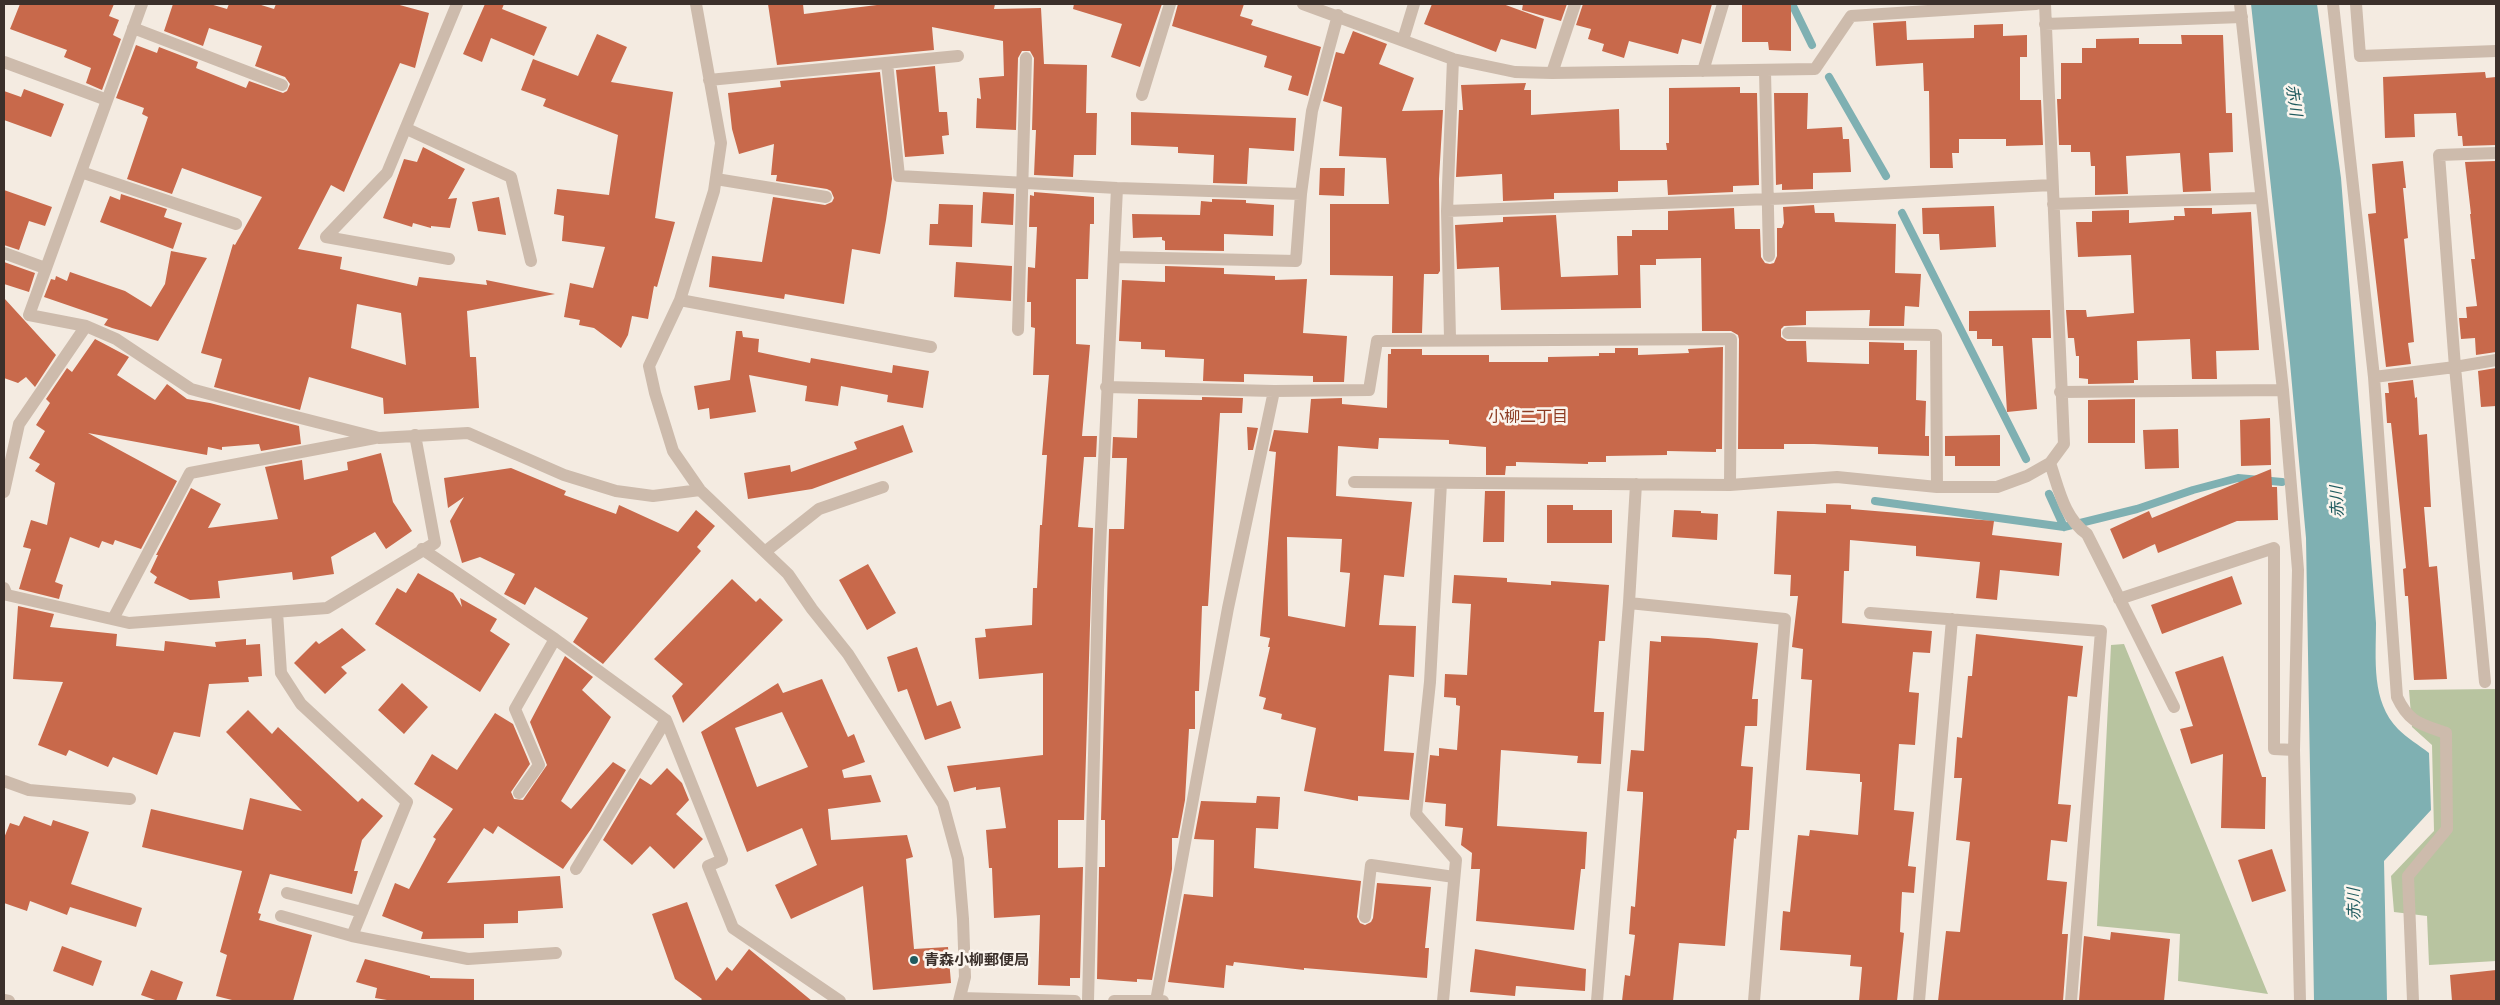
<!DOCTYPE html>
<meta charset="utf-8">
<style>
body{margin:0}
#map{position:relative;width:2500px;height:1005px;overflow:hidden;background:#f4ebe1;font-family:"Exo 2",sans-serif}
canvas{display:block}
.frame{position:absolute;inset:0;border:5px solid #3b302b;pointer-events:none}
</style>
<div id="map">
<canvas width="2500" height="1005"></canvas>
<div class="frame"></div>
</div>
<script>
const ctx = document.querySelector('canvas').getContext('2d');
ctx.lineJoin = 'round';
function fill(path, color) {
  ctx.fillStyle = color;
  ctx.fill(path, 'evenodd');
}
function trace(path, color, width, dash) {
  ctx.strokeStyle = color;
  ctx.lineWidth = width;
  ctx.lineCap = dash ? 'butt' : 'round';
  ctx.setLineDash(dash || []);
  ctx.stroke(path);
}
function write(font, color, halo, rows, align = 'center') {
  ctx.font = font + ' "Exo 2","Noto Sans JP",sans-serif';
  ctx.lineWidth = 5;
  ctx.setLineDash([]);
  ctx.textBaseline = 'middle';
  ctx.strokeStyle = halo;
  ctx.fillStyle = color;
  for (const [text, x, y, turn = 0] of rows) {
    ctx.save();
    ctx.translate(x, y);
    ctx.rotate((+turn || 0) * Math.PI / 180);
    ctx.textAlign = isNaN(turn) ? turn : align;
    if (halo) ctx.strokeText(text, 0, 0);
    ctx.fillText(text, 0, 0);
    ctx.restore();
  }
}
fill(new Path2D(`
 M2124 644 2268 994 2178 981 2180 934 2097 926 2111 645Z
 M2496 689V961L2429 965 2427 916 2394 912 2391 876 2434 831 2432 745 2412 727 2409 690Z`), '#b8c4a0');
fill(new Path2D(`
 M2251 4H2317L2341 178 2376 623C2376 660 2371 701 2398 729 2407 738 2419 745 2429 753L2431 810 2384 861 2387 1001H2314L2306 538 2289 352Z`), '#7fb0b2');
trace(new Path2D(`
 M1792 4 1812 45
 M1829 77 1886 176
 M1902 213 2026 459
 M2049 494 2064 527
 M1875 501 2064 527 2137 509 2193 490 2238 478 2282 482`), '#7fb0b2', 8);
fill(new Path2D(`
 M20 4H114L109 16 119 20 113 35 121 39 102 90 86 83 91 68 64 57 67 50 10 29Z
 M173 4H210L227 9 229 4H258L274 9 276 4H396L429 13 415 68 400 63 344 192 331 185 298 249 342 257 340 269 417 286 419 277 487 285 486 280 555 294 467 311 470 357H476L479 408 384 414 383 398 309 377 300 410 214 387 222 359 201 353 233 244 235 245 262 197 182 168 172 194 127 179 148 117 142 114 144 108 116 98 136 45 157 53 159 47 198 62 196 68 246 88 249 81 283 93 287 91 290 84 285 77 255 66 262 46 209 28 203 46 164 31ZM357 304 401 313 406 365 351 348Z
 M485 4H504L502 9 547 27 534 56 491 38 482 62 463 54Z
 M768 4H803L804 14 885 4H995L994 9 1041 8 1044 64 1087 65 1086 113H1097L1096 155H1074L1073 177 1034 175 1036 130H1032L1034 58 1030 51H1022L1018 58 1016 130 976 128 977 98 981 99 979 78 1004 76 1003 41 932 27 934 50 777 65Z
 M1074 4H1162L1140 67 1111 57 1122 24 1073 9Z
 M1178 4H1244L1240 16 1253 20 1251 25 1321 47 1308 96 1288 90 1292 76 1264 67 1267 56 1172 26Z
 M1432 4H1503L1544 19 1536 49 1501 39 1496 52 1424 24Z
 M1523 4H1567L1561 21 1522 10Z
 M1583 4H1712L1701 44 1682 39 1678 54 1629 41 1624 58 1602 51 1604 44 1588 39 1591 29 1576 25Z
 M1742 4H1791V51L1769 50 1768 42H1742Z
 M1906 21 1907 40 1974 38V25L2003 24V36L2027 35V57H2020V100H2041L2043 145 2006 146V139H1959V153H1952L1953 168H1930L1929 91H1924L1923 63 1876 66 1873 23Z
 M1353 31 1387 44 1379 64 1414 78 1402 111 1443 110 1439 179 1440 271 1438 274H1424L1422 333H1392L1393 276 1330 275V204H1389L1386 158 1339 156 1342 107 1323 101 1336 52 1344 54Z
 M597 34 627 47 611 82 673 92 655 218 675 222 657 287 654 286 648 319 632 316 628 335 621 348 594 328 579 325 580 320 564 317 570 283 593 288 605 247 562 241 564 216 554 214 557 189 609 195 618 135 543 106 546 99 521 90 533 59 578 76Z
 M2181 35H2223L2226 113H2232L2233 152 2209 153 2211 191 2183 192 2180 153 2126 156 2128 194 2095 195V166H2091L2090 152H2071V145H2059L2057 99H2061V63H2082V48H2096V39L2139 38V44H2182Z
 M935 66 939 112H947L949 135 942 136 944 154 905 157 896 70Z
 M880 72 892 179 886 220 880 254 852 249 844 304 785 294 784 299 709 287 712 256 762 262 773 197 825 205 832 202 834 198 831 191 827 189 776 181 777 175H771L774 144 739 154 732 129 728 93 781 87 780 81Z
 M2485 72 2486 78 2496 77V145L2463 146 2462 136H2458L2456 113 2414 114 2415 137 2385 138 2383 77Z
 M1526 83 1524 90H1531V115L1619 109 1620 150H1667L1666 143H1669V88L1740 87V93H1757L1759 185 1733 186V192L1668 195 1667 180 1618 181V192L1554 193V199L1503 201 1502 174 1456 177 1459 110H1463L1461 85Z
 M24 89 64 104 51 137 4 120V91L21 97Z
 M1774 93H1808L1807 129 1842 127 1843 139H1849L1851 172 1813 173V189L1782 190V184L1776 185Z
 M1131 112 1296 118 1294 151 1249 148 1247 184 1213 183 1214 155 1178 153V147L1131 145Z
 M423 147 465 169 448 199 457 198 450 228 431 226V228L413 223 412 227 383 218 404 159 417 162Z
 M2403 161 2406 188H2403L2408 238 2404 239 2414 342 2408 343 2411 364 2386 367 2368 214 2376 213 2372 164Z
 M2496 161V352L2476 355 2475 338 2461 339 2459 318H2467L2466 307 2477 306 2471 259H2475L2470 214H2471L2465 162Z
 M1320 168H1345L1344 196 1319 195Z
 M4 190 52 207 45 226 29 221 19 250 4 245Z
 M983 192 1014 194 1013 225 981 223Z
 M1034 192 1094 197V224H1090L1088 279H1076V344L1090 345 1082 436H1097L1096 457H1084L1078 527 1093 528 1084 820H1058V868L1083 867 1080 978H1070V986L1038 985 1040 915 994 918 992 868H989L986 830 1006 828 1000 787 976 790V787L954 792 947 766 1043 755V673L979 679 975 638 986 637 985 629 1032 625 1033 588H1037L1040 525H1042L1047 455H1042L1049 375H1033L1035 328 1031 327V302H1027L1028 267 1035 268 1037 227H1029L1030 195 1034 196Z
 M121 194 167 209 164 217 182 223 173 249 100 222 110 196 120 200Z
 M499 197 506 235 478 231 472 202Z
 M1212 199 1246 200V203L1274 205 1273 236 1224 234V251L1165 250V241L1162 240V237L1133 238 1132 214 1200 215 1201 201 1212 202Z
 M939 204 973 205 972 247 929 245 930 224H938Z
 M1814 205 1815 213H1834L1835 222 1896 224 1895 273 1921 274 1919 307 1905 306 1904 326H1869L1870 310 1806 311V325L1784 326 1781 329V337L1787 341H1806L1807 362 1869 364V342L1904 343V350H1917L1916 400 1926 401 1925 436H1929V456L1878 454V447L1814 444H1784V449H1738L1739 339 1738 335 1731 331H1702L1701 258 1656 259V265H1640L1641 308 1501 310 1499 267 1457 269 1455 225 1503 222V217L1556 215 1561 277 1618 275 1617 236H1632V230H1668V211L1734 208 1735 229H1760L1761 257 1765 263 1770 264 1774 263 1777 256V228H1782L1784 223 1783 207Z
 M1994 206 1996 247 1940 250 1939 234H1923L1922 208Z
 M2184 208H2212V214L2251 212 2259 350 2216 351 2217 379H2192L2190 339 2137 341 2138 380H2134V383L2088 384V379L2079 378V356H2076L2074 338H2068L2066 310H2086L2087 317 2134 313 2131 255 2078 257 2076 222H2092V211L2129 210V223L2174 220V216H2185Z
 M171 251 207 258 158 341 112 328 104 325 108 319 44 297 51 279 55 280 56 276 67 281 70 272 125 291 151 307 165 284Z
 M4 262 35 273 29 292 4 284Z
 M956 262 1012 266 1011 301 954 297Z
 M1165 266 1224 268V274L1275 276V280L1307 279 1303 333 1347 336 1344 382H1313V376L1244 374V382L1203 381 1204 359 1165 357V350L1141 349V342L1119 341 1122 280 1165 282Z
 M4 298 56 355 35 387 26 377 18 383 4 378Z
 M2050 310 2051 338H2032L2037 409 2007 412 2003 346H1992V339H1977V331H1969V311Z
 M736 331H742L743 337 759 339 758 352 810 363 811 358 892 373 893 365 929 371 923 408 887 402 888 395 841 386 838 406 805 401 807 386 749 375 756 412 710 419 709 408 698 410 694 386 730 380Z
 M95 339 129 357 117 375 155 400 167 384 187 399 210 403 299 426 301 444 261 451 259 444 222 447V450L208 447 207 455 88 433 177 481 141 549 115 540 113 545 102 541 99 548 70 537 55 582 63 585 59 599 19 589 31 549 23 547 31 520 47 525 55 483 35 471 40 464 29 458 45 431 36 425 50 403 46 399 67 368 72 372Z
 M1723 347 1722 449H1716V452L1667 451V455L1606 456V462H1588V464L1516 462V466H1506L1505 475H1486V447L1449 444V440L1379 438 1378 449 1338 446 1336 496 1412 502 1404 577 1384 575 1379 625 1416 626 1414 677 1389 675 1384 751 1414 753 1409 800 1358 796V801L1304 791 1316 728 1281 719 1282 714 1263 709 1266 698 1259 696 1270 647H1268L1270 638 1260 636 1276 452 1269 451 1274 430 1308 433 1311 399 1342 398V404L1387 408 1388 354H1391V349H1422V355H1489V362H1548V357L1599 356V353H1615V348H1638V355L1689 353 1688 349ZM1287 537 1342 539 1340 572 1350 573 1345 627 1288 616Z
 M2496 368V406L2481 407 2478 371Z
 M2413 380 2415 398 2417 397 2419 435 2427 434 2431 507H2424L2429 567 2437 566 2447 679 2414 680 2408 596H2405L2403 569 2406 568 2400 509 2391 423H2387L2385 393H2389L2388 383Z
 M1202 397 1243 398 1242 413H1220L1208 606H1202L1199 691H1195V729H1189L1185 800 1178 838H1172V869L1152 980 1137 979V982L1097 979 1099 867H1105V820H1101L1109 529H1124L1127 458H1112L1113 437 1137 438 1138 399 1202 400Z
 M2135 399V443H2088V400Z
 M2270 418 2271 465 2241 466 2240 420Z
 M903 425 913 452 812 489 748 499 744 473 790 465 791 472 857 449 854 442Z
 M1247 427 1258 428 1253 450H1248Z
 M2178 429 2179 468 2145 469 2143 430Z
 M2000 435V466H1955V456H1945V436Z
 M381 453 393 502 412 531 386 549 375 532 331 557 334 574 293 580 292 572 218 581 220 598 190 600 154 583 157 577 150 572 158 555H156L191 488 221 504 208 528 278 519 265 467 302 460 304 480 348 470 347 462Z
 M511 468 566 491 564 495 616 514 619 505 678 532 696 510 715 526 697 547 701 551 603 664 573 642 588 618 535 587 525 605 504 594 515 574 480 557 462 563 450 521 464 497 448 508 444 478Z
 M2271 469 2272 487H2277L2278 520 2237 521 2158 553 2155 544 2123 559 2110 529 2149 511 2152 518Z
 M1485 491H1505L1504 542H1483Z
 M1826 504 1851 505V509L1994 521 1992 535 2062 543 2059 576 2000 570 1997 600 1976 598 1980 562 1916 556V546L1850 540 1849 571H1844L1842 623 1932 631 1930 653 1913 652 1909 692 1919 693 1915 745 1899 744 1894 810 1914 812 1908 866 1916 867 1914 893 1902 892 1900 932 1904 933 1897 1001H1859L1862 967 1850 966 1851 955 1780 950 1783 911 1790 912 1798 835 1809 836 1810 830 1858 835 1862 782H1860V774L1806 770 1812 680 1801 679 1803 649 1792 647 1798 596H1790L1791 575 1774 574 1777 511 1826 513Z
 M1547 505H1573V510H1612V543H1547Z
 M1674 510 1701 511V513L1718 514 1717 540 1672 537Z
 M868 564 896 613 867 630 839 580Z
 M418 573 453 593 462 607 460 598 497 619 490 631 510 644 480 692 375 624 397 588 406 593Z
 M1454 575 1507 578V582L1551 585V581L1609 585 1605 641H1599L1594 712H1604L1601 764 1577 763 1578 756 1501 750 1497 826 1587 832 1585 869H1581L1574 930 1476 921 1480 869H1471L1472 853 1461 845 1463 828 1445 826 1446 804 1425 802 1430 755 1439 756V748L1457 750 1460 706 1456 705V698L1444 697 1445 674 1467 675 1471 604 1452 603Z
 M2232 576 2242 604 2162 634 2151 605Z
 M732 579 756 602 760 598 783 620 683 723 672 696 683 684 654 659Z
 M18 606 54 614 50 627 117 634 116 646 164 651 165 641 216 647 215 642 246 639V645L260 644 262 676 248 677 249 682 209 684 200 737 174 732 157 775 113 757 108 767 69 750 66 756 38 745 63 682 13 679Z
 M342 628 366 650 341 667 347 673 325 694 294 663 316 641 319 644Z
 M1976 634 2083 646 2077 697 2068 696 2058 804 2071 805 2067 842 2051 840 2047 880 2067 882 2062 934H2068L2063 1001H1938L1946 931 1960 932 1970 842 1956 840 1962 778H1954L1957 737 1962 738 1968 676H1972Z
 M1661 636 1708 638 1758 643 1752 699H1758L1757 726H1745L1741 766 1753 767 1749 830H1737L1736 839 1734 838 1725 946 1679 943 1673 1001H1622L1625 975 1630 976 1635 935 1629 934 1631 906 1635 907 1643 798V792L1627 791 1631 750 1644 751 1650 641 1661 642Z
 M917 647 937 706 951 701 961 728 925 740 907 689 898 692 887 657Z
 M565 656 593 677 582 690 611 717 561 801 571 809 613 762 626 770 591 829 563 869 498 826 493 834 484 828 447 883 560 876 563 908 518 911V923L484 924V938L421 939 423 932 382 916 395 883 409 889 436 839 433 837 453 809 414 784 432 754 457 770 495 713 513 724 530 764 511 792 514 799 523 800 547 765 530 722Z
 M2223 656 2262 777H2266L2265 829 2221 828 2223 754 2191 764 2180 729 2193 726 2175 672Z
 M822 679 848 737 854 734 865 762 842 770 844 778 871 775 881 802 828 809 831 840 907 835 913 857 906 859 914 949 948 947 951 983 873 990 863 886 791 919 775 885 817 865 802 828 747 852 701 732 778 683 783 693ZM782 712 808 767 757 787 735 728Z
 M402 683 428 707 404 734 378 710Z
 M248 710 272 734 278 727 358 802 362 798 383 816 362 840 354 871H358L352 894 270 874 258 913 261 914 259 920 312 935 293 1001H236L216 996 227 955 220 952 242 871 142 847 151 809 243 830 250 798 302 811 226 732Z
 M667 768 682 783 689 800 676 814 703 839 674 869 650 846 632 865 603 840 640 778 651 785Z
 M1257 796 1280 797 1278 829 1256 828 1254 868 1361 881 1357 917 1360 923 1365 925 1371 922 1373 918 1377 883 1431 887 1425 948H1429L1427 978 1304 968V970L1234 962 1233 966 1226 965 1224 988 1168 982 1184 894 1213 897 1214 840 1194 839 1201 801 1256 803Z
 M24 816 51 826 53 820 89 832 71 884 142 908 136 927 70 907 67 915 30 901 27 911 4 903V838L10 823 19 826Z
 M2272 849 2286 891 2252 902 2238 860Z
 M687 902 716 981 727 967 732 971 749 949 812 1001H700L702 999 675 979 652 914Z
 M2111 932 2170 939 2164 1001H2079L2084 936 2110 940Z
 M62 946 102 961 93 986 53 971Z
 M1475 949 1586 969 1585 991 1516 986 1515 996 1470 992Z
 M365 959 430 976V978L474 979V1001H393L375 998 377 988 356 982Z
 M151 970 183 982 176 1001H158L141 995Z
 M2496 970V1001H2452L2450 975Z`), '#c8694b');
trace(new Path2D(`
 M142 4 29 315 86 326 116 339 191 389 261 408 379 438 468 433 564 475 616 491 653 496 700 490
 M696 4 721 143 714 191 680 300 649 366 655 393 673 451 700 490 788 574 812 609 848 654 943 804 958 859 963 919 965 977 959 1001
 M1303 4 1453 59 1515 72 1552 73 1815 69 1851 16 2036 4
 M2240 4 2283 390 2298 570 2294 750 2300 1001
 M2333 4 2374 377 2397 697C2409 723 2421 724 2446 733L2447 829 2408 876 2413 1001
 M2356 4 2360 56 2496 51
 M2045 24 2242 17
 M133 28 282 85
 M1403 40 1414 4
 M4 62 107 100
 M887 63 899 176 1117 188 1301 194
 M1703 71 1723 4
 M1765 71 1769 256
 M1552 73 1575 4
 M709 80 958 56
 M1142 95 1170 4
 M407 129 511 177 531 261
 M2496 153 2439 155 2455 367 2496 360
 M81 172 236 224
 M716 179 826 197
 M2053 204 2260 198
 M1447 211 1796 198 2052 185
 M4 253 45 268
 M1114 257 1296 261 1301 194 1312 111 1338 15
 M449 259 326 237 387 173 457 4
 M680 300 931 347
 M1018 330 1026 58
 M1788 333 1936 335 1937 487
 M1450 338 1447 211 1453 59
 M2374 377 2455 367 2485 682
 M1106 387 1274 391 1369 390 1377 341 1731 339 1730 485
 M2060 392 2283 390
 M2050 463C2059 489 2064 518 2087 534L2174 707
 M1354 482 1730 485 1837 477 1937 487H1997L2027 476 2050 463 2064 444 2045 4
 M1441 483 1430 682 1416 814 1456 860 1443 1001
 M4 492 19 424 86 326
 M422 549 555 639 666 720 722 860 708 866 733 928 840 1001
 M766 551 819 509 883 487
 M4 588 7 595 129 623 327 608 435 543 415 435
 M2119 599 2274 548V749L2294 750
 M1629 603 1785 619 1754 1001
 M277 612 281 673 301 704 407 802 352 936 468 959 556 953
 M1870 613 2101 631 2071 1001
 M113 619 190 473 375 438
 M4 781 29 790 130 799
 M519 793 539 765 515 709 555 639
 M576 869 666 720
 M287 893 362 912
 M281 916 352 936
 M1365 917 1371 865 1454 877
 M960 998 1075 1001
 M4 1000 9 1001
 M1088 1001 1098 590 1117 188
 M1114 1001H1163
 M1156 1001 1228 608 1274 391
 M1597 1001 1629 603 1636 484
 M1919 1001 1952 619`), '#cdbbac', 12);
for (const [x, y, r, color] of [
 [914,960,5,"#1f5a5e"]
]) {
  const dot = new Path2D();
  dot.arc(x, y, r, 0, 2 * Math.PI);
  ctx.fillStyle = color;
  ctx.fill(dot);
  trace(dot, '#fbf5ee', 2);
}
write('bold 15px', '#3b302b', '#fbf5ee', [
 ["青森小柳郵便局",924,960]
], 'left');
write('italic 16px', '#1f5a5e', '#fbf5ee', [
 ["赤川",2294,100,82],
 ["赤川",2337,502,-92],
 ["赤川",2354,904,-91]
]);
write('16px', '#8c3b22', '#fbf5ee', [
 ["小柳二丁目",1528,417]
]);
</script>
